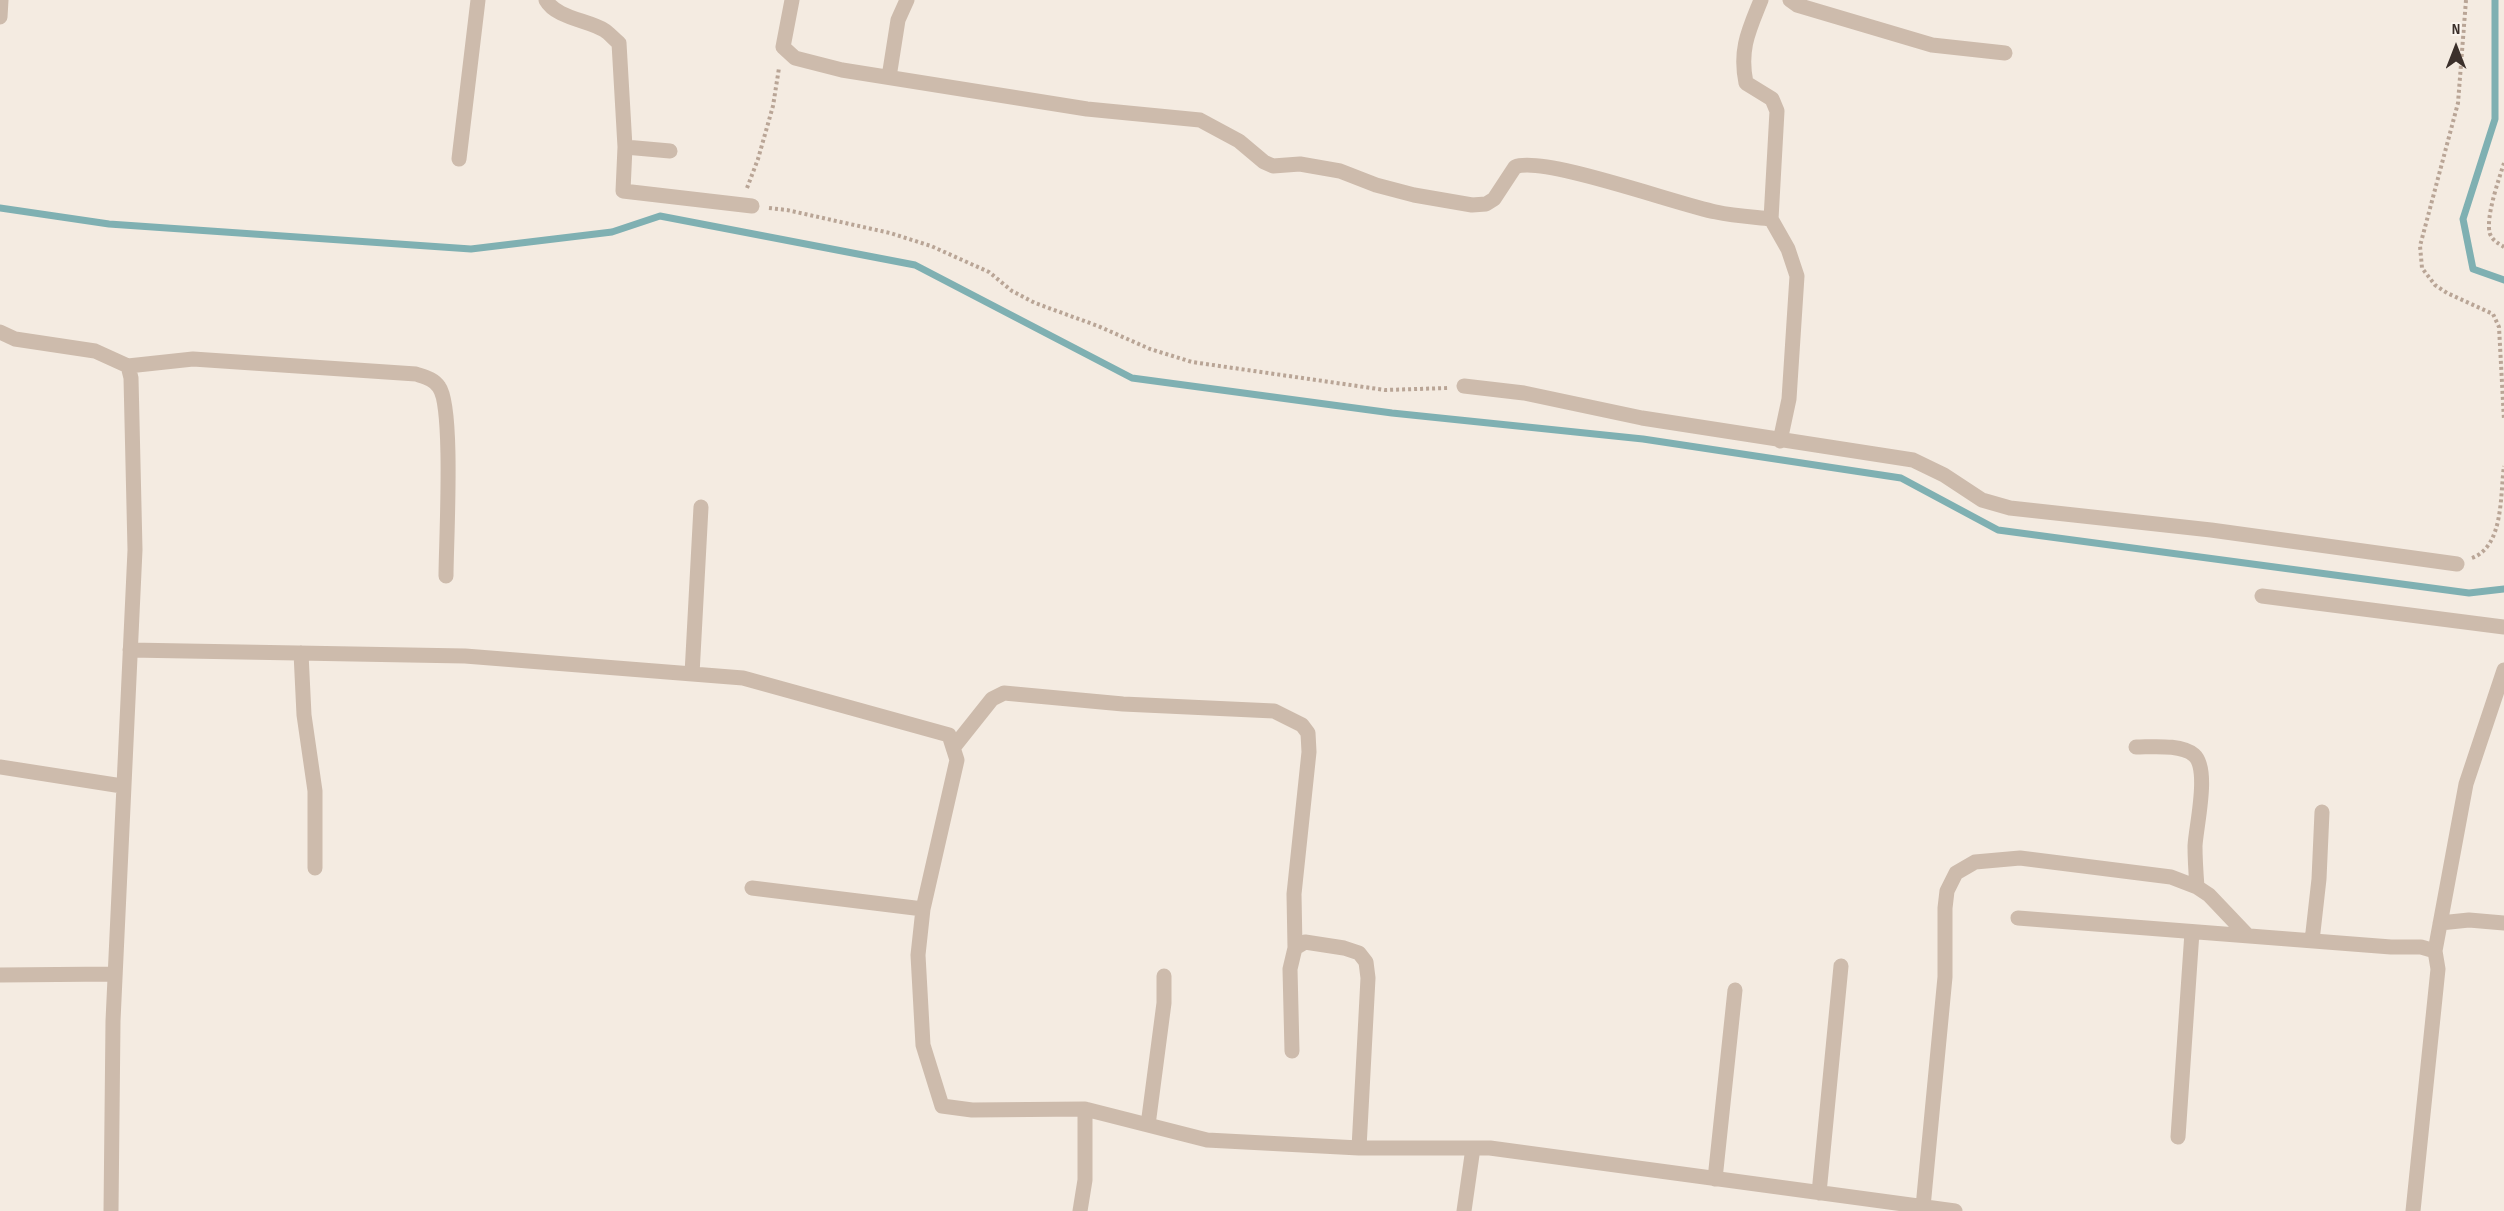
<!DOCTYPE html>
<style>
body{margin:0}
#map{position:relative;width:2504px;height:1211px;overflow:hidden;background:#f4ebe1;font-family:"Sofia Sans Condensed",sans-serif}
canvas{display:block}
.north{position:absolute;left:2426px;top:18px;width:60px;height:60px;-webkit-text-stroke:4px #fbf5ee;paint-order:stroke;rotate:0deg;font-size:16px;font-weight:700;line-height:24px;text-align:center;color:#3b302b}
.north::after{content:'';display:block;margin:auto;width:21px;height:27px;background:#3b302b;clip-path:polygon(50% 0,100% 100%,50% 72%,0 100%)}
</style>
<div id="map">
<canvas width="2504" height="1211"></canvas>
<div class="north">N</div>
</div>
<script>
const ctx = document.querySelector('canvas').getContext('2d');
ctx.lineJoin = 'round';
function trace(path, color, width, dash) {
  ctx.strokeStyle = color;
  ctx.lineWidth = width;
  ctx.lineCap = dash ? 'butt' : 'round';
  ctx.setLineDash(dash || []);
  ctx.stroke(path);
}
trace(new Path2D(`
 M2495 0V119L2463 219 2473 269 2504 280
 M0 208 109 224 471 249 612 232 660 216 915 265 1132 378 1392 413 1643 439 1901 478 1998 530 2469 593 2504 589`), '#7fb0b2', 7);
trace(new Path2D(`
 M2466 0 2458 103 2420 246 2422 268 2435 285 2447 293 2493 314 2499 327 2504 420
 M2504 163C2499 179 2485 218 2490 234 2493 241 2498 243 2504 247
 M747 188 758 159 773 106 779 68
 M769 208 787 210 890 233 931 246 989 272 1012 291 1035 303 1098 326 1150 349 1192 362 1385 390 1448 388
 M2472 558C2504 546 2500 495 2504 466`), '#b9a596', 4, [3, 3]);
trace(new Path2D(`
 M546 0C556 18 588 20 604 30 609 33 614 39 619 43L625 147 670 151
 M792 0 783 47 795 58 842 70 1087 109 1200 120 1239 141 1264 162 1273 166 1300 164 1340 171 1376 185 1414 195 1472 205 1486 204 1494 199 1515 167C1542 155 1679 205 1716 212 1734 216 1753 217 1771 219
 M1761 0C1749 30 1739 49 1746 83L1772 99 1777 111 1771 219 1788 249 1797 276 1789 399 1780 441
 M1790 0 1797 5 1932 45 2005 53
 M0 17 1 0
 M889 77 898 20 907 0
 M625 147 623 191 752 206
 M459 159 478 0
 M0 332 15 339 95 351 128 366 131 378 135 550 113 1021 111 1211
 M128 366 193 359 416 374C425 377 434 379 439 387 454 407 446 543 446 576
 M1464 386 1524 393 1642 418 1913 460 1944 475 1982 500 2010 508 2211 530 2457 564
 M2262 596 2504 627
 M130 650 465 656 743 678 949 735 957 760 923 909 918 955 923 1045 942 1106 972 1110 1085 1109 1207 1140 1359 1148H1490L1955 1211
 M301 653 304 715 315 791V868
 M692 674 701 507
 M2136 747C2153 747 2181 744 2194 755 2210 769 2196 826 2195 846 2195 860 2196 874 2197 887
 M953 748 992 699 1004 693 1123 704 1274 711 1302 725 1308 733 1309 752 1294 894 1295 948
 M0 767 122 786
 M752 888 923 909
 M2018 918 2391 947H2421L2435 951 2438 969 2413 1211
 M2440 923 2469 920 2504 923
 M2312 941 2319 879 2322 812
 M2435 951 2466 784 2504 670
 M0 975 115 974
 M1292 1051 1290 969 1295 948 1305 942 1344 948 1359 953 1366 962 1368 978 1359 1148
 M1148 1125 1164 1003V976
 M2178 1137 2192 932
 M1715 1179 1735 990
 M1819 1193 1841 966
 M1923 1207 1945 977V908L1947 891 1956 873 1975 862 2020 858 2171 877 2197 887 2209 895 2248 936
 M1080 1211 1085 1180V1109
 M1464 1211 1473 1148`), '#cdbbac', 15);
</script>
